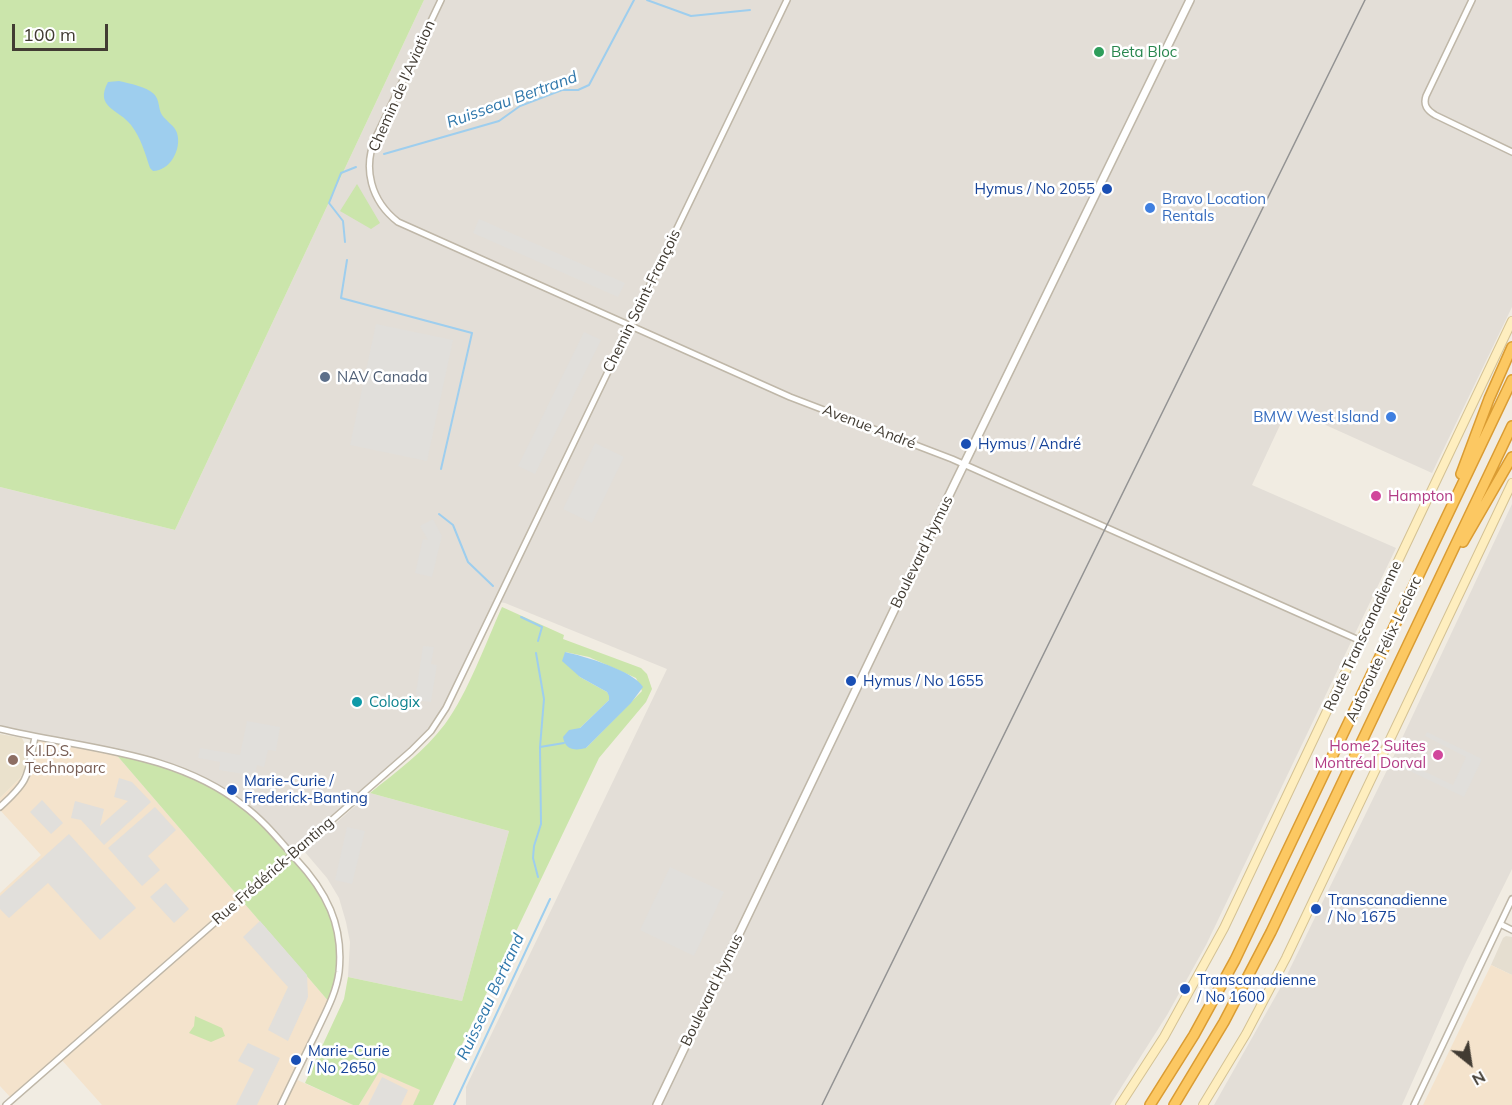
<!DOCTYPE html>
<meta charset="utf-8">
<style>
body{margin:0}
#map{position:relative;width:1512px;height:1105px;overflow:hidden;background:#f1ece2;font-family:Mulish,sans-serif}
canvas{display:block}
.north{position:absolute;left:1440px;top:1033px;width:60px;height:60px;-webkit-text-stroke:4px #fff;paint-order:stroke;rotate:150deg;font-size:16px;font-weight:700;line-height:24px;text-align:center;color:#423c33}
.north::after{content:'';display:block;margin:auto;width:21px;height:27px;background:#423c33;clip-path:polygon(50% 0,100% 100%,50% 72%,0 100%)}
.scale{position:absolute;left:12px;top:24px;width:96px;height:27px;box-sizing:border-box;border:3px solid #423c33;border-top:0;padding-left:8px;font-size:18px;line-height:21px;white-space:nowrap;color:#423c33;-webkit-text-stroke:4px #fff;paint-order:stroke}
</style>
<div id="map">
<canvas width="1512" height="1105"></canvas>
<div class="north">N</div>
<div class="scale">100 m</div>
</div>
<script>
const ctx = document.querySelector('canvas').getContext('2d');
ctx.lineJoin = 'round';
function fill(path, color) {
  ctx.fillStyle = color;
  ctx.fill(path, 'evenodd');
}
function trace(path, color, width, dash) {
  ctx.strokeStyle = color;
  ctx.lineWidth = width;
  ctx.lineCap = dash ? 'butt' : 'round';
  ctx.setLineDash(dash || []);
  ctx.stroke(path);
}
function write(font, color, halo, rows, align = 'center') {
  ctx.font = font + ' Mulish,sans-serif';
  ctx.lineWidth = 5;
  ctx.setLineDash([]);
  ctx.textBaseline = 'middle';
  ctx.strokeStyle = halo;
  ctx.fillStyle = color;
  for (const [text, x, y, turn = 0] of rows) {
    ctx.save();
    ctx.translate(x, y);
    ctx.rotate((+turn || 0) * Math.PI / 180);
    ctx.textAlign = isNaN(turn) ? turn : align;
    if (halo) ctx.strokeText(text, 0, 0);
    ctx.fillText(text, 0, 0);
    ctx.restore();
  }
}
fill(new Path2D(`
 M1506 936 1512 937V975L1491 965 1503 938Z`), '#e5ded0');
fill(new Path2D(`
 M35 737 114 752 330 1003 293 1078 353 1105H102L60 1058 12 1099 0 1086V893L41 855 0 810V798L20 778 24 771 27 749Z
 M1491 965 1512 975V1105H1423Z
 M379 1071 421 1090 413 1105H359Z`), '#f4e3cc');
fill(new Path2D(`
 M424 0H1512V307L1432 473 1288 408 1252 485 1396 548 1206 945 1167 1015 1110 1105H466V1087L667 669 505 603 488 600 497 602 446 708 431 731 292 854 175 767 0 730V487L175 530Z
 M1512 504V869L1465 964 1402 1105H1214L1282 985 1389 766Z
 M370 793 509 831 462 1001 348 977 350 942 346 922 339 898 327 878 304 851Z`), '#e3ded7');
fill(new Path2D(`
 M0 734 22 738 27 749 24 771 20 778 0 798Z`), '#eae1cc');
fill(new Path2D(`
 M0 0H424L175 530 0 487Z
 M357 184 380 223 371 229 340 211Z
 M502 607 564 635 563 639 641 668 647 674 652 689 646 702 599 758 433 1105H413L420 1090 379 1072 359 1105H353L305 1083 344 999 348 977 462 1001 509 831 370 793C396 772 425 751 445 724 468 693 486 642 502 607ZM565 652 589 657 636 678 642 691 586 748 580 728 609 700V695L607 692 580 677Z
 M114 752 175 767 245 806 315 879 335 921 339 973 330 1003Z
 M195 1016 222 1028 225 1036 211 1042 189 1033 194 1026Z`), '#cbe5ab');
fill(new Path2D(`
 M479 219 625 283 618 297 473 233Z
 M376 324 453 340 427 461 350 445Z
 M584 332 601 340 535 474 518 466Z
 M595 443 624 457 592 523 563 509Z
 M433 519 442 536 432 577 415 573 423 539 428 540 420 526Z
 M423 646 434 647 431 664 437 665 431 702 415 700Z
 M247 721 280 727 276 751 268 750 264 767 257 765 255 776 219 770 220 762 198 758 200 748 240 755Z
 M1427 732 1482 759 1464 797 1404 768 1407 763 1453 785 1466 757 1425 736Z
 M119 778 132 782 151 802 104 845 81 820 71 818 75 801 104 809 100 826 128 801 114 797Z
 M42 800 63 823 51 834 30 812Z
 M155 807 176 830 148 856 160 870 142 886 108 848Z
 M347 827 365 831 352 884 335 880Z
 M69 834 136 908 100 940 48 883 9 918 0 909V896Z
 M670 867 724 892 694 956 640 930Z
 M166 883 189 909 174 923 150 897Z
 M260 921 307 975 308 997 288 1041 268 1030 288 987 243 937Z
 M248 1043 280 1058 257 1105H236L254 1069 238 1061Z
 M382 1077 408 1090 401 1105H368Z`), '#e1dfdb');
fill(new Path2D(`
 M119 81C131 84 145 86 154 94 160 100 158 109 162 115 166 121 175 126 177 133 182 149 170 171 153 171L150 168C145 153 141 138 131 125 119 109 94 108 108 82Z
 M565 652C584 656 634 671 643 687L631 703 586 748C575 751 565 750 563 737L569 730 580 728 609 700V696L607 692 580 677 562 661Z`), '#9eceee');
trace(new Path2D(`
 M647 0 691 16 750 10
 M384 154 499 121 520 106 562 90H578L589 85 634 0
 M345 242 343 221 329 203 341 173 356 167
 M347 260 341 298 472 333 441 469
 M439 514 453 525 468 562 493 586
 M521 617 542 627 538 641
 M536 653 544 699 540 747 541 824 534 846 533 858 538 877
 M540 747 564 743
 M454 1105 550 899`), '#9eceee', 2);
const minor = new Path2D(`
 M441 0 376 137C362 168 371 201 398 222L790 397 952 459 1361 641
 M1472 0 1426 96C1423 105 1427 110 1435 115L1512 152
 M0 729C83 749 175 751 244 806 264 821 279 840 295 858 326 891 344 925 339 972 336 995 324 1015 315 1035 303 1059 292 1082 281 1105
 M0 807C31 779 27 776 35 737
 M1500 924 1512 930
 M6 1105 411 751 431 731 446 708 787 0
 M1414 1105 1512 899`);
const tertiary = new Path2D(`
 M657 1105 953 487 1190 0`);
const secondary = new Path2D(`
 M1120 1105 1164 1037 1224 928 1512 321
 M1203 1105 1246 1034 1286 958 1512 483`);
const motorway = new Path2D(`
 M1461 474 1489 399 1512 347
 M1463 542 1512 457
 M1150 1105 1194 1035 1235 960 1512 380
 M1174 1105 1224 1022 1271 932 1512 426`);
trace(minor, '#bfb7a8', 8);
trace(tertiary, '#bfb7a8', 10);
trace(secondary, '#d4c294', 10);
trace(motorway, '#da9c33', 12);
trace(minor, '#fff', 5);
trace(tertiary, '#fff', 7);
trace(secondary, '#feeebf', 8);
trace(motorway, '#fcc862', 9);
trace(new Path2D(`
 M822 1105 1365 0`), '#939393', 1.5);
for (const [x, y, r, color] of [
 [1099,52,6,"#2e9e5b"],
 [1107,189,6,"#1a4fb4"],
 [1150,208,6,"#3f7fe0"],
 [325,377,6,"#5c6f8a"],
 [1391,417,6,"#3f7fe0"],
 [966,444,6,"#1a4fb4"],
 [1376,496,6,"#d1479c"],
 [851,681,6,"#1a4fb4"],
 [357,702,6,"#0f9aa8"],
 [1438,755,6,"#d1479c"],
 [13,760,6,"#8d6e63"],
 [232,790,6,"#1a4fb4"],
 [1316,909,6,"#1a4fb4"],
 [1185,989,6,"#1a4fb4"],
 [296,1060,6,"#1a4fb4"]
]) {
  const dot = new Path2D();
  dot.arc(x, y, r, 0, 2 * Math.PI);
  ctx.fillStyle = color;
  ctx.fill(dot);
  trace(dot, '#fff', 2);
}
write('15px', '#27864d', '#fff', [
 ["Beta Bloc",1111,52]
], 'left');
write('15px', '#423c33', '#fff', [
 ["Chemin de l'Aviation",402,86,-66],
 ["Chemin Saint-François",642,301,-64],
 ["Avenue André",869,427,21],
 ["Boulevard Hymus",922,552,-64],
 ["Route Transcanadienne",1363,636,-65],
 ["Autoroute Félix-Leclerc",1384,649,-65],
 ["Rue Frédérick-Banting",273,871,-41],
 ["Boulevard Hymus",712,990,-64]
]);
write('15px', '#164399', '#fff', [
 ["Hymus / No 2055",1095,189,"right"],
 ["Hymus / André",978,444],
 ["Hymus / No 1655",863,681],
 ["Marie-Curie /",244,781],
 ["Frederick-Banting",244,798],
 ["Transcanadienne",1328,900],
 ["/ No 1675",1328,917],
 ["Transcanadienne",1197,980],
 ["/ No 1600",1197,997],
 ["Marie-Curie",308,1051],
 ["/ No 2650",308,1068]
], 'left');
write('15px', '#366cbe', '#fff', [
 ["Bravo Location",1162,199],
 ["Rentals",1162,216],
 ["BMW West Island",1379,417,"right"]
], 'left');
write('15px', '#4e5e75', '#fff', [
 ["NAV Canada",337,377]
], 'left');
write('15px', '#b23c85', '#fff', [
 ["Hampton",1388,496],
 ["Home2 Suites",1426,746,"right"],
 ["Montréal Dorval",1426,763,"right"]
], 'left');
write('15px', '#0d838f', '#fff', [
 ["Cologix",369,702]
], 'left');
write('15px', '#785e54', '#fff', [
 ["K.I.D.S.",25,751],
 ["Technoparc",25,768]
], 'left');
write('italic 16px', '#2f77ab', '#fff', [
 ["Ruisseau Bertrand",512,100,-20],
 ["Ruisseau Bertrand",491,997,-65]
]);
</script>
